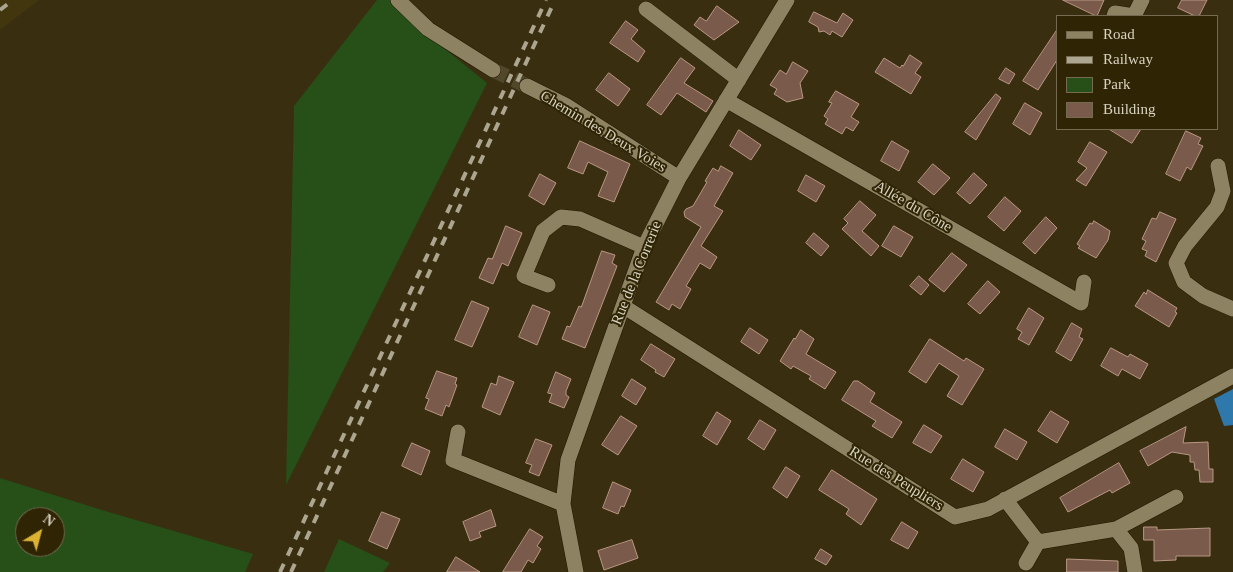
<!DOCTYPE html>
<meta charset="utf-8">
<style>
body{margin:0}
#map{position:relative;width:1233px;height:572px;overflow:hidden;background:#392f10;font-family:Georgia,serif}
canvas{display:block}
.legend{position:absolute;left:1056px;top:15px;width:162px;height:115px;box-sizing:border-box;background:#2f2505;border:1px solid #736a50;margin:0;padding:6px 9px;list-style:none;font-size:15px;color:#d8d2c1}
.legend li{display:flex;align-items:center;gap:10px;height:25px}
.legend b{width:25px;border:1px solid #736a50}
.north{position:absolute;left:15px;top:507px;width:50px;height:50px;box-sizing:border-box;background:#2f2505;border:1px solid #736a50;border-radius:50%;rotate:37deg;font-size:14px;font-weight:700;line-height:20px;text-align:center;color:#d8d2c1}
.north::after{content:'';display:block;margin:auto;width:18px;height:22px;background:#dcb233;clip-path:polygon(50% 0,100% 100%,50% 72%,0 100%)}
</style>
<div id="map">
<canvas width="1233" height="572"></canvas>
<ul class="legend">
<li><b style="height:6px;background:#8d8261"></b>Road</li>
<li><b style="height:6px;background:#aca590"></b>Railway</li>
<li><b style="height:14px;background:#274f18"></b>Park</li>
<li><b style="height:14px;background:#7a5a4a"></b>Building</li>
</ul>
<div class="north">N</div>
</div>
<script>
const ctx = document.querySelector('canvas').getContext('2d');
ctx.lineJoin = 'round';
function fill(path, color) {
  ctx.fillStyle = color;
  ctx.fill(path, 'evenodd');
}
function trace(path, color, width, dash) {
  ctx.strokeStyle = color;
  ctx.lineWidth = width;
  ctx.lineCap = dash ? 'butt' : 'round';
  ctx.setLineDash(dash || []);
  ctx.stroke(path);
}
function write(font, color, halo, rows, align = 'center') {
  ctx.font = font + ' Georgia,serif';
  ctx.lineWidth = 4;
  ctx.setLineDash([]);
  ctx.textBaseline = 'middle';
  ctx.strokeStyle = halo;
  ctx.fillStyle = color;
  for (const [text, x, y, turn = 0] of rows) {
    ctx.save();
    ctx.translate(x, y);
    ctx.rotate((+turn || 0) * Math.PI / 180);
    ctx.textAlign = isNaN(turn) ? turn : align;
    if (halo) ctx.strokeText(text, 0, 0);
    ctx.fillText(text, 0, 0);
    ctx.restore();
  }
}
fill(new Path2D(`
 M0 0H39L0 30Z`), '#42360e');
fill(new Path2D(`
 M377 0H392L445 49 487 83 286 485 294 106Z
 M0 478 105 511 253 554 245 572H0ZM25 517H55V547H25Z
 M339 539 390 563 383 572H324Z`), '#274f18');
fill(new Path2D(`
 M1233 389V425L1224 426 1214 399Z`), '#2e78ac');
const building = new Path2D(`
 M1063 0H1104L1097 16Z
 M1182 0H1207L1199 16H1195L1178 8Z
 M717 6 739 22 714 40 694 25 700 17 706 21Z
 M814 12 837 23 843 13 853 20 842 37 832 31 830 35 824 31 819 32 818 27 809 22Z
 M626 21 638 30 631 39 645 51 638 62 610 43Z
 M1057 30V60L1038 90 1023 81Z
 M910 55 922 63 915 73 921 77 911 94 875 72 884 58 900 68 902 65 903 66Z
 M681 58 695 68 684 83 713 101 706 112 677 93 661 115 647 105Z
 M793 62 808 71 800 83 803 98 787 102 774 94 777 89 770 85 780 70 786 74Z
 M1006 68 1015 74 1009 84 999 79Z
 M609 73 630 89 618 106 596 90Z
 M836 91 859 104 851 117 859 122 853 131 846 127 842 134 825 124 828 119 824 116 832 103 829 102Z
 M996 94 1001 98 976 140 965 132Z
 M1025 103 1042 113 1030 135 1013 124Z
 M1109 129H1141L1132 143Z
 M739 130 761 145 751 160 730 146Z
 M1186 131 1201 138 1198 144 1203 146 1191 170 1187 167 1180 181 1166 174Z
 M580 141 630 164 614 202 598 196 608 172 588 162 583 174 568 168Z
 M892 141 909 151 899 171 881 161Z
 M1090 142 1107 152 1086 186 1076 180 1087 168 1078 162Z
 M933 164 950 178 934 195 918 182Z
 M721 166 733 173 714 206 723 211 701 246 717 257 710 269 700 263 686 286 691 289 680 309 672 304 669 310 656 302 701 227 685 217 684 212 686 209 693 206 707 182 705 181 713 168 718 171Z
 M974 173 987 185 970 204 957 193Z
 M540 174 556 183 544 205 529 196Z
 M806 175 825 186 816 202 798 191Z
 M1005 197 1021 211 1004 231 988 217Z
 M860 201 876 215 862 231 879 246 871 256 842 229 848 223 844 219Z
 M1160 212 1176 219 1156 262 1145 256 1147 251 1142 249 1146 241 1142 239 1152 218 1156 219Z
 M1046 217 1057 228 1035 254 1023 243Z
 M1094 221 1110 231 1108 240 1096 258 1078 248 1080 246 1077 244 1090 223 1092 224Z
 M506 226 522 233 508 266 502 263 493 284 479 278 488 258 492 259Z
 M894 226 913 237 901 257 882 246Z
 M814 233 829 246 821 256 806 243Z
 M602 251 615 255 612 263 617 266 585 348 562 339 567 326 570 327 579 306 581 307Z
 M952 253 967 265 944 292 929 280Z
 M919 276 929 285 921 295 910 286Z
 M988 281 1000 292 980 314 968 304Z
 M1148 290 1177 308 1175 312 1177 313 1169 327 1135 306 1144 292 1146 294Z
 M472 301 489 308 472 347 455 340Z
 M533 305 550 312 537 345 519 337Z
 M1029 308 1044 318 1029 345 1018 339 1022 332 1017 329Z
 M1072 323 1082 329 1079 337 1083 339 1071 361 1056 352Z
 M750 328 768 340 759 354 741 342Z
 M801 330 814 339 806 354 836 372 825 389 809 379 811 376 793 366 791 369 780 361 794 338 795 339Z
 M930 339 964 361 966 358 984 369 962 405 947 396 959 376 939 363 926 383 909 372Z
 M651 344 675 359 664 377 655 372 656 370 641 360Z
 M1111 348 1128 357 1130 354 1148 364 1140 379 1122 369 1118 376 1101 366Z
 M437 371 457 378 455 384 457 385 449 407 446 405 442 416 425 409 429 399 426 398Z
 M556 372 571 379 566 391V395L569 397 564 408 549 402 552 394 548 393Z
 M499 376 514 382 500 415 482 407 491 383 496 385Z
 M632 379 646 388 636 405 622 396Z
 M854 381H858L875 393 870 402 902 422 892 438 872 426 876 421 842 400Z
 M1051 411 1069 422 1057 443 1038 431Z
 M717 412 731 421 717 445 703 436Z
 M621 416 637 426 618 455 602 445Z
 M760 420 776 430 764 450 748 439Z
 M924 425 942 436 931 453 913 443Z
 M1186 427 1183 443 1208 442 1209 469H1213V482H1200L1199 470H1195L1194 462H1190V455L1172 452 1148 466 1140 451Z
 M1005 429 1027 442 1017 460 995 447Z
 M536 439 552 445 539 476 529 472 532 465 526 463Z
 M412 443 430 451 421 475 402 466Z
 M963 459 984 472 973 492 951 479Z
 M1119 463 1130 483 1112 493 1110 490 1068 512 1060 498Z
 M786 467 800 476 787 498 773 488Z
 M832 470 877 499 861 525 846 514 849 509 819 490Z
 M613 482 631 490 624 507 621 506 618 514 603 508Z
 M491 510 496 526 479 532 481 537 470 541 463 522Z
 M382 512 400 519 387 549 369 541Z
 M902 522 918 532 908 549 891 540Z
 M1144 527H1157V530L1210 528V556H1176V560L1154 561V540H1144Z
 M530 529 543 537 537 546 541 549 533 563 528 560 521 572H503Z
 M632 540 638 558 604 570 598 551Z
 M821 549 832 556 826 565 815 559Z
 M456 557 480 572H447Z
 M1067 559 1118 561V572H1067Z`);
fill(building, '#7a5a4a');
trace(building, '#ba9785', 1);
trace(new Path2D(`
 M493 70 527 86`), '#51472b', 15, [15, 8]);
const minor = new Path2D(`
 M398 0 428 29 493 70
 M646 9 739 80
 M1114 16 1115 13 1134 16
 M1134 16 1142 0
 M527 86 567 106 679 178
 M726 100 1081 303 1084 282
 M1218 166 1223 191 1217 207 1185 246 1176 263 1184 282 1203 296 1233 309
 M548 285 524 276 543 231 561 217 580 219 644 247
 M623 306 955 517 988 509 1233 376
 M458 432 453 460 563 504
 M1005 499 1038 542 1116 529 1131 548 1135 572
 M1116 529 1176 497
 M1026 563 1038 542
 M576 572 563 504 568 460 644 247 679 178 787 0`);
trace(minor, '#201700', 16);
trace(minor, '#8d8261', 15);
trace(new Path2D(`
 M0 10 13 0
 M280 572 546 0
 M291 572 555 0`), '#aca590', 4, [9, 9]);
write('15px', '#d8d2c1', '#2f2505', [
 ["Chemin des Deux Voies",603,132,31],
 ["Allée du Cône",913,207,30],
 ["Rue de la Correrie",637,273,-68],
 ["Rue des Peupliers",896,479,32]
]);
</script>
